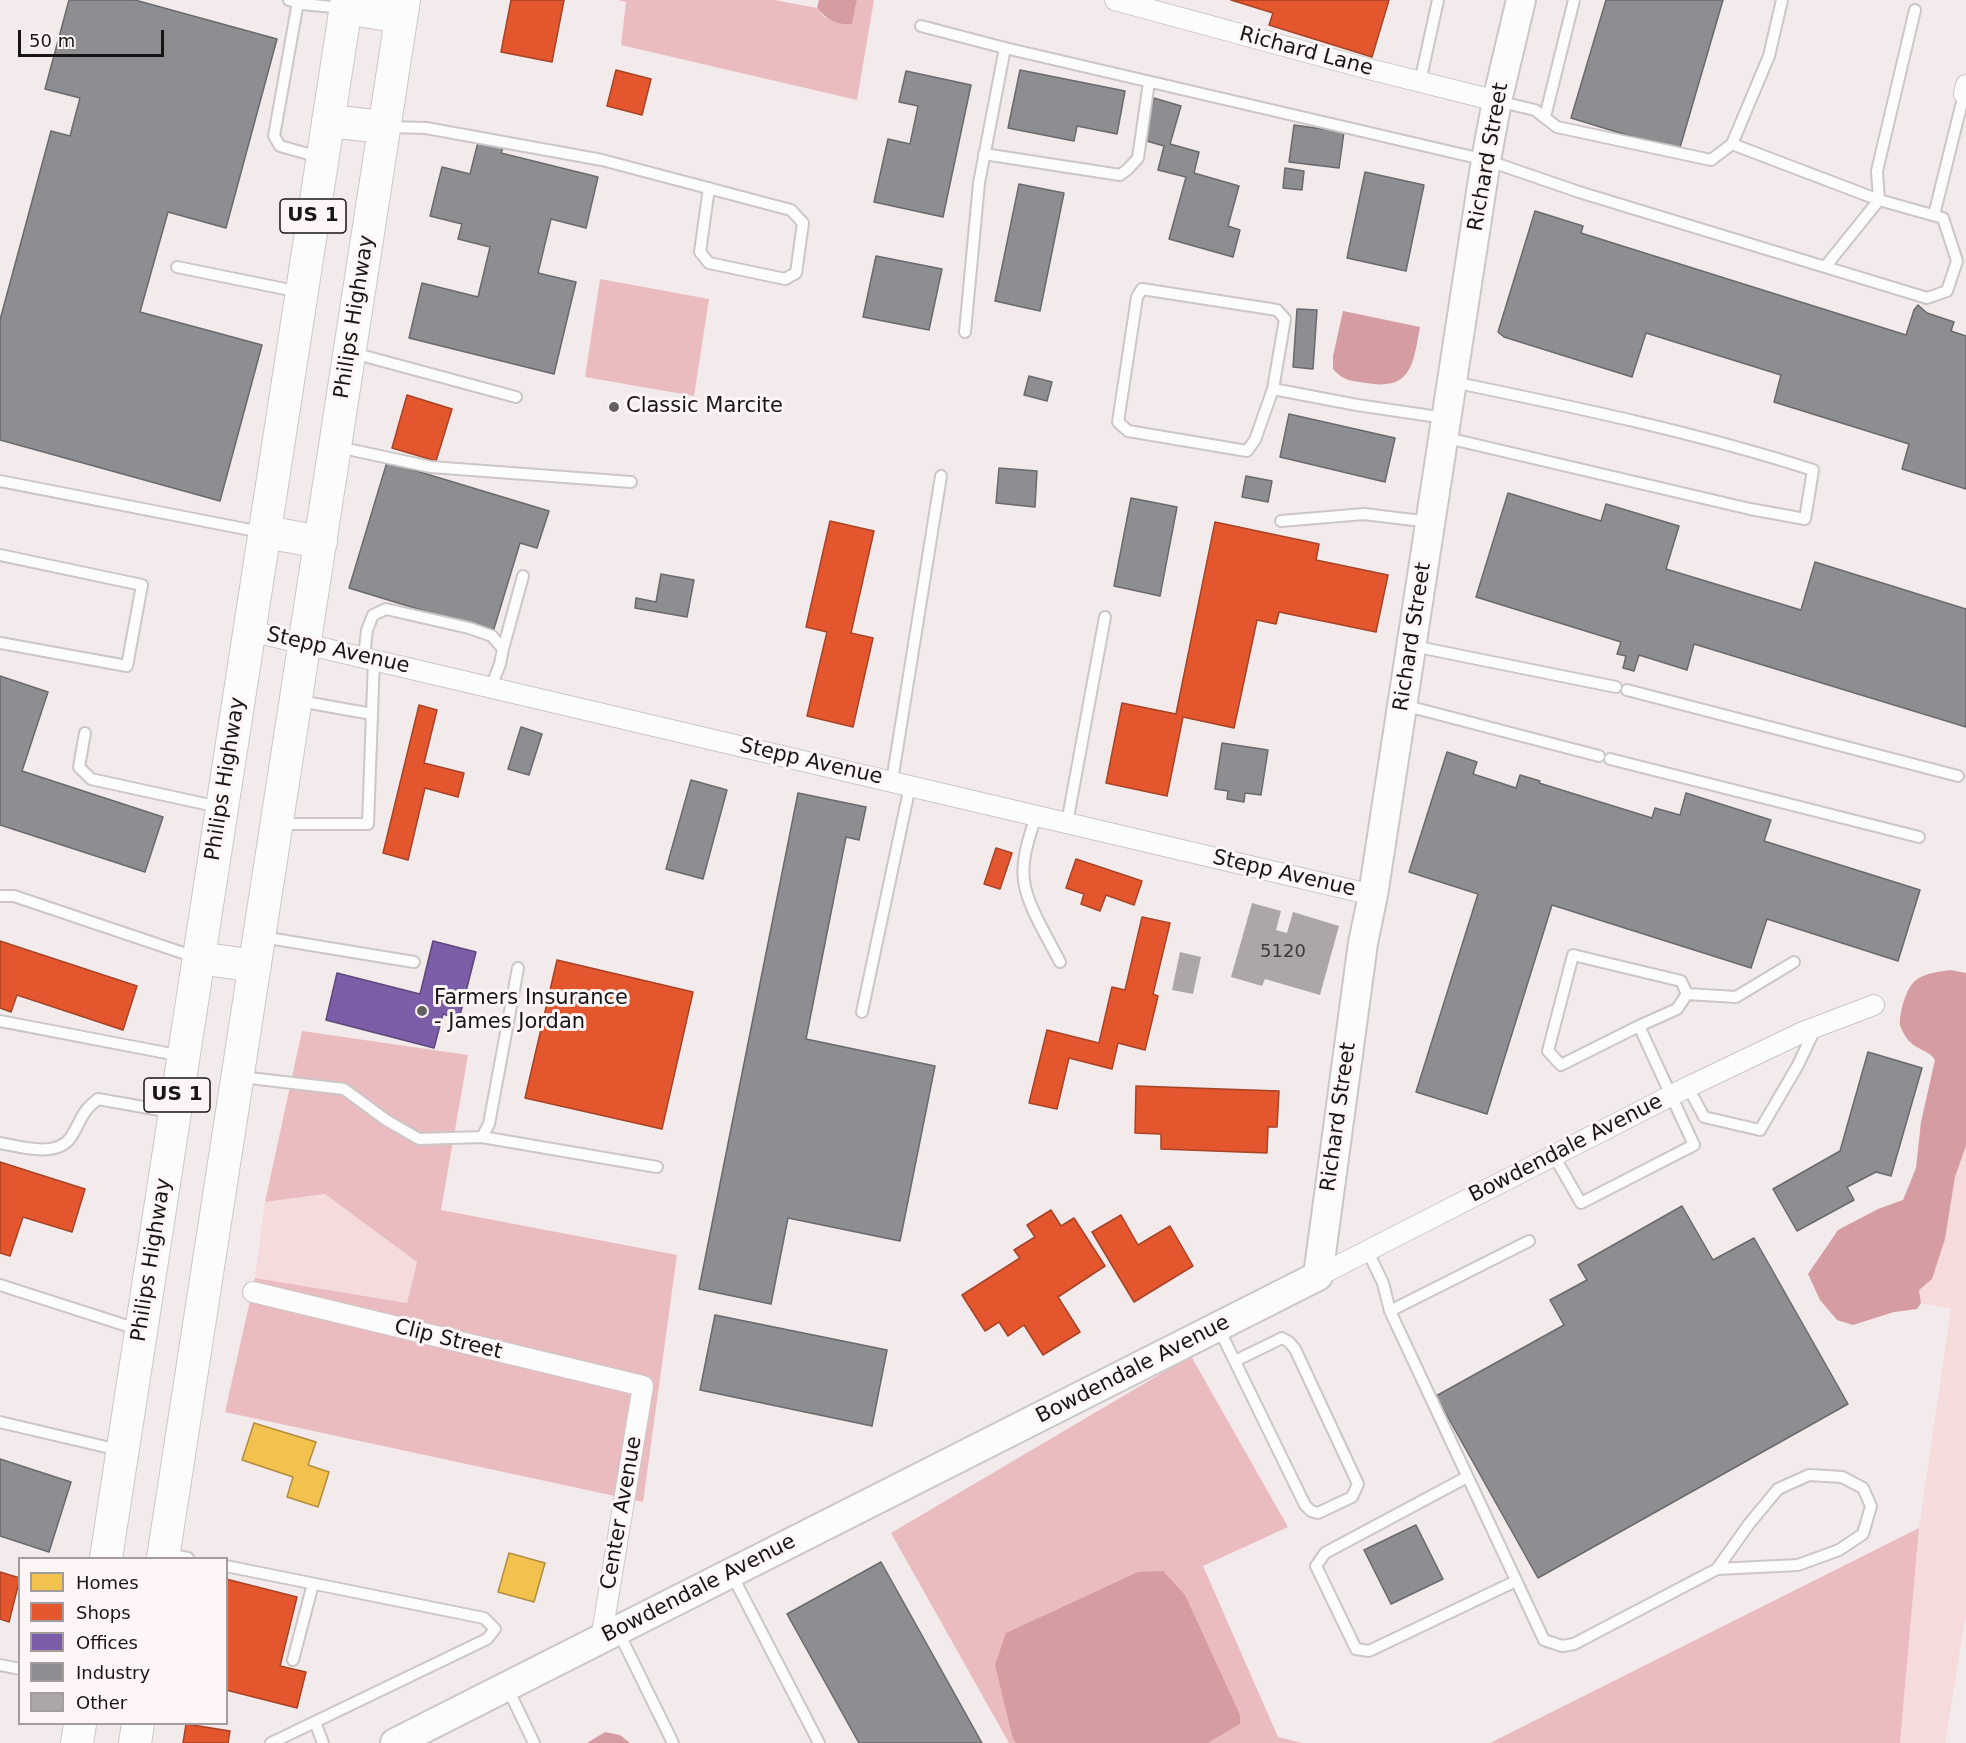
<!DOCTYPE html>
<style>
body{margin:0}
#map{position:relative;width:1966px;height:1743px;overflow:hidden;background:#f2eaeb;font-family:"DejaVu Sans",sans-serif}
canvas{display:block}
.legend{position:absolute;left:18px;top:1557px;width:210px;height:168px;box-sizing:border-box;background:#fef6f6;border:2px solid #a29c9c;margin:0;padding:8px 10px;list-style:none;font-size:18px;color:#191515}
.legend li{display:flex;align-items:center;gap:12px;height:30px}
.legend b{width:30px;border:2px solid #a29c9c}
.scale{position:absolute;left:18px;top:30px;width:146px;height:27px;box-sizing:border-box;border:3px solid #191515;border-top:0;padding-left:8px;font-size:18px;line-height:21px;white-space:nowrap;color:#191515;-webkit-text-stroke:4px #fef6f6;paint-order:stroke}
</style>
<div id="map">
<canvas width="1966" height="1743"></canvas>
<ul class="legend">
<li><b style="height:16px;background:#f2c14e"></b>Homes</li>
<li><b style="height:16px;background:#e4572e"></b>Shops</li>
<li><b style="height:16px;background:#7b5ea7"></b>Offices</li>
<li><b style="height:16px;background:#8d8d92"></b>Industry</li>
<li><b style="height:16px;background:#aca6a6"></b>Other</li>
</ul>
<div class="scale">50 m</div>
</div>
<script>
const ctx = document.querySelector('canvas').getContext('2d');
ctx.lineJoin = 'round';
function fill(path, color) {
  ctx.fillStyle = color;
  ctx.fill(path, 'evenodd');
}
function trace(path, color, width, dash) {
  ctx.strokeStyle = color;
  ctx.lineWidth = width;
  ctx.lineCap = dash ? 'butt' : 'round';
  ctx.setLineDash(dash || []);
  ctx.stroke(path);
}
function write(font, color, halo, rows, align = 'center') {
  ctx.font = font + ' "DejaVu Sans",sans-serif';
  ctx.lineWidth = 6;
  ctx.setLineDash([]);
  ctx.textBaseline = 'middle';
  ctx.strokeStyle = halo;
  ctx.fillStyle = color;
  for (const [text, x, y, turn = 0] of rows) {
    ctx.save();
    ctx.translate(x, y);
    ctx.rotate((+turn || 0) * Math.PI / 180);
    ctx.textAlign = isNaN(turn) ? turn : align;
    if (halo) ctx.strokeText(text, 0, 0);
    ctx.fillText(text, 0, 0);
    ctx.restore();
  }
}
fill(new Path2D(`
 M1966 1146V1613L1945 1743H1900L1919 1528 1951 1309 1921 1303 1919 1290 1945 1239 1955 1177Z
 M325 1194 417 1262 407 1303 255 1278 265 1202Z`), '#f6dbdc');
fill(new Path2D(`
 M618 0H774L817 8 824 17 852 24 857 0H874L857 100 621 45 626 2Z
 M600 279 709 299 694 396 585 377Z
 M302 1031 468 1055 441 1210 677 1255 643 1502 225 1412 255 1278 407 1303 417 1262 325 1194 265 1202Z
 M1191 1356 1288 1527 1203 1566 1278 1737 1302 1743H1208L1240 1724 1013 1739 1016 1743H1009L891 1533Z
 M1919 1528 1900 1743H1490Z`), '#ebbcbf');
fill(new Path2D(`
 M819 0H857L852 24C837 25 827 20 817 8Z
 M1343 311 1420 327C1413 364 1412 391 1366 383 1350 380 1345 382 1333 369V356Z
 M1950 970 1966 973V1146L1955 1177 1945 1239 1932 1279 1919 1290 1921 1303 1917 1309 1894 1312 1853 1325 1837 1320 1820 1300 1808 1274 1838 1230 1878 1209 1903 1200 1916 1168 1921 1122 1935 1060C1929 1050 1917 1050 1909 1041 1906 1038 1901 1029 1900 1025 1899 1014 1906 988 1915 981 1924 973 1938 972 1950 970Z
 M1163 1571 1185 1595 1240 1715V1724L1208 1743H1016L1013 1739 995 1665 1006 1633 1138 1572Z
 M605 1732 620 1735 630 1743H587Z`), '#d59da1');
const homes = new Path2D(`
 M254 1423 316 1442 308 1465 329 1472 318 1507 287 1497 293 1477 242 1460Z
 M509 1553 545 1563 534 1602 498 1592Z`);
fill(homes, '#f2c14e');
trace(homes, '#b18d3d', 1.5);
const shops = new Path2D(`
 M511 0H564L552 62 501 52Z
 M1231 0H1389L1372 57 1269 25 1273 13Z
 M616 70 651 79 642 115 607 106Z
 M407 395 452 409 436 461 392 448Z
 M830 521 874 531 851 633 873 638 853 727 807 716 827 632 806 627Z
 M1215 522 1319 544 1316 560 1388 575 1376 632 1279 612 1276 624 1257 620 1234 728 1183 717 1167 796 1106 783 1122 703 1176 714Z
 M419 705 437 710 424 763 464 773 458 797 425 788 408 860 383 853Z
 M996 848 1012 853 1000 889 984 884Z
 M1076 859 1142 881 1134 905 1106 895 1100 911 1081 904 1084 894 1066 888Z
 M1142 917 1170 923 1153 994 1158 996 1145 1050 1118 1043 1112 1069 1069 1058 1057 1109 1029 1103 1047 1030 1099 1043 1112 987 1125 990Z
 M0 941 137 986 123 1030 17 995 11 1012 0 1008Z
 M557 960 693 992 662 1129 525 1098Z
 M1136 1086 1279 1091 1277 1127H1268L1267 1153 1161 1149V1134L1135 1133Z
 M0 1162 85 1189 72 1232 23 1217 10 1256 0 1253Z
 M1051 1210 1061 1226 1074 1218 1105 1266 1058 1297 1080 1332 1043 1355 1024 1325 1008 1336 999 1322 985 1331 962 1295 1020 1258 1014 1250 1035 1237 1027 1225Z
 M1121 1215 1138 1245 1170 1226 1193 1266 1134 1302 1092 1232Z
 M0 1572 20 1578 9 1622 0 1619Z
 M226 1579 297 1597 280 1666 306 1672 297 1708 226 1690Z
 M186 1724 230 1731 228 1743H183Z`);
fill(shops, '#e4572e');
trace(shops, '#a74326', 1.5);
const offices = new Path2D(`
 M433 941 476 952 459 1019 443 1014 434 1048 326 1020 337 973 420 994Z`);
fill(offices, '#7b5ea7');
trace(offices, '#5e487b', 1.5);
const industry = new Path2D(`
 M69 0H135L277 39 226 228 168 212 140 312 262 345 220 501 0 440V320L51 131 70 136 80 98 45 89Z
 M1606 0H1723L1679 151 1571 118Z
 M1020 70 1125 91 1117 134 1077 126 1074 141 1008 128Z
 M906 71 971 85 943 217 874 202 888 139 910 144 918 106 899 102Z
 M1154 98 1181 106 1170 144 1199 152 1194 173 1239 186 1228 226 1240 230 1233 257 1169 239 1186 177 1158 170 1164 146 1143 140Z
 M1294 125 1344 132 1339 168 1289 162Z
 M478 142 503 148 501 153 598 177 586 228 551 219 538 273 576 282 554 374 409 338 422 283 478 297 490 247 458 239 462 224 430 216 442 167 470 174Z
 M1285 168 1304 171 1302 190 1283 188Z
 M1365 172 1424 185 1406 271 1347 258Z
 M1019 184 1064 193 1040 311 995 301Z
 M1535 211 1583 226 1581 233 1906 335 1914 310 1918 305 1927 313 1954 322 1951 331 1966 336V489L1902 469 1909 444 1774 402 1781 375 1646 333 1632 377 1504 337 1498 332Z
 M876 256 942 269 929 330 863 317Z
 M1297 309 1317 310 1313 369 1293 367Z
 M1029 376 1052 382 1047 401 1024 395Z
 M1289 414 1395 438 1385 482 1280 457Z
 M387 462 549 511 537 548 520 543 493 632 349 588Z
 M999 468 1037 471 1035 507 996 503Z
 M1246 476 1272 481 1268 502 1242 497Z
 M1508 493 1601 521 1606 504 1679 526 1666 569 1801 610 1815 562 1966 609V727L1694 644 1687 670 1639 655 1634 671 1623 668 1626 656 1617 654 1621 642 1476 597Z
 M1131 498 1177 507 1160 596 1114 586Z
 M661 574 694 580 687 617 635 608 636 598 656 602Z
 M0 676 48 692 22 771 163 817 145 872 0 825Z
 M521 727 542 734 529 775 508 769Z
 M1222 743 1268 750 1261 795 1245 793 1244 802 1227 799 1228 791 1215 789Z
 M1447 752 1477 762 1473 774 1516 788 1520 775 1540 781 1539 783 1652 818 1655 808 1680 815 1686 793 1771 820 1764 841 1920 890 1898 961 1767 919 1751 968 1552 905 1487 1114 1416 1092 1478 894 1409 872Z
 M691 780 727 790 703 879 666 869Z
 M798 793 866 807 859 840 846 837 806 1039 935 1066 900 1241 788 1218 771 1304 699 1289Z
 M1868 1052 1922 1068 1891 1176 1876 1172 1847 1187 1854 1200 1797 1231 1773 1189 1840 1151Z
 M1682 1206 1713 1260 1754 1238 1848 1404 1538 1578 1436 1396 1564 1325 1550 1300 1587 1280 1578 1265Z
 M715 1315 887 1350 872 1426 700 1390Z
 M0 1459 71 1482 49 1552 0 1536Z
 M1416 1525 1443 1579 1391 1604 1364 1550Z
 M881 1562 982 1743H859L787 1614Z`);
fill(industry, '#8d8d92');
trace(industry, '#6a696c', 1.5);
fill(new Path2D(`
 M1252 903 1281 911 1276 930 1287 933 1293 912 1339 926 1320 995 1265 979 1262 986 1231 977Z
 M1180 952 1201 957 1193 994 1172 990Z`), '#aca6a6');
const lane = new Path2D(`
 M289 0 303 4 342 8
 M1782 0 1769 56 1732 144 1879 200 1825 267
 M298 2 274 136 280 146 319 157
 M921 26 1005 48
 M1420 82 1438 0
 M1497 101 1535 110 1557 127 1711 160 1732 144
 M1545 117 1574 0
 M387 127 426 128 602 160 791 210 803 223 796 273 785 279 709 263 700 252 709 188
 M984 154 1120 175 1128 169 1138 158 1149 82
 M1934 215 1964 94
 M177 267 300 292
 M965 332 979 183 1005 48 1486 160 1579 192 1927 298 1947 291 1957 261 1943 218 1879 200 1877 171 1915 10
 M353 353 516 397
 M1273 389 1255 440 1247 451 1128 431 1118 422 1137 297 1142 289 1277 310 1285 319 1273 389 1357 405 1445 418
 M1443 437 1750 509 1805 519 1813 470C1695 432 1574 407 1453 382
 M338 447 431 467 631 482
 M0 481 261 532
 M1281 521 1364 514 1430 522
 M0 555 142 585 127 666 0 643
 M1413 646 1616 687
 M503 649 523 576
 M364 657 367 630 373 615 386 609 469 628 492 636 503 649 500 664 491 687
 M1627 690 1958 776
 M299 701 372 714
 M1403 705 1599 756
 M85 733 79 767 91 779 219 807
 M1610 759 1919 837
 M892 781 941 476
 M1036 815C1030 836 1021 858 1024 880 1026 904 1049 940 1060 962
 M1067 823 1105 617
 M280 824H368L374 659
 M0 896H14L195 957
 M262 937 414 962
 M1687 994 1736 997 1794 962
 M862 1012 910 786
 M0 1021 182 1056
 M241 1077 344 1089 386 1120 419 1139 482 1137 657 1167
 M1688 1087 1704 1117 1760 1130 1798 1065 1815 1029
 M482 1137 489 1124 518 968
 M0 1143C21 1147 57 1158 71 1137 82 1120 80 1113 98 1099L171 1112
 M1554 1156 1581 1203 1694 1145 1639 1026 1677 1009 1687 994 1681 981 1573 955 1548 1051 1561 1065 1639 1026
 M1367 1250 1383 1283 1390 1311 1529 1241
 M0 1285 140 1330
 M1390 1311 1544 1640 1562 1646 1574 1644 1717 1569 1749 1524 1778 1489 1809 1475 1842 1477 1863 1488 1871 1506 1863 1534 1839 1550 1798 1565 1717 1569
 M1219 1329 1305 1505 1311 1511 1318 1513 1352 1497 1358 1484 1295 1349 1289 1342 1282 1338 1235 1361
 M0 1422 119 1450
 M1467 1477 1325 1553 1316 1566 1356 1649 1369 1651 1516 1581
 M167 1554 188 1558
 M226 1566 484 1618 495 1629 487 1639 271 1743
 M731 1573 819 1743
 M618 1631 673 1743
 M293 1660 313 1584
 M0 1665 20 1669
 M507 1687 534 1743
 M315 1722 323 1743`);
const street = new Path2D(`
 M1115 0 1369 69 1497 101
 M1964 94 1966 85
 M250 631 1373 895
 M1318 1276 1688 1087 1803 1032 1874 1005
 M253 1292 643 1386 601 1640`);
const secondary = new Path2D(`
 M395 1743 1318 1276 1363 943 1373 895 1486 160 1497 101 1521 0`);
const primary = new Path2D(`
 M345 8 401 17
 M328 121 384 127
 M265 532 321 542
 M199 958 255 966
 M106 1558 347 0
 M163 1558 404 0
 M77 1743 80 1724
 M135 1743 138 1724`);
trace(lane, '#ccc6c6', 14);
trace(street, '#ccc6c6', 22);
trace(secondary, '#ccc6c6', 32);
trace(primary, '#ccc6c6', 34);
trace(lane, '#fdfcfc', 10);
trace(street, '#fdfcfc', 20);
trace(secondary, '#fdfcfc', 28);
trace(primary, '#fdfcfc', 32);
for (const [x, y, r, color] of [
 [614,407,6,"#656060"],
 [422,1011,6,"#656060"]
]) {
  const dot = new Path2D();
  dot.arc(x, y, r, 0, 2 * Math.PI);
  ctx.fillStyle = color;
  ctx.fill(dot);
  trace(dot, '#fef6f6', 2);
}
write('18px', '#3e3939', null, [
 ["5120",1283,952]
]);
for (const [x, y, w] of [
 [313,216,66],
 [177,1095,66]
]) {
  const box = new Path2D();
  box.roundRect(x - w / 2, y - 17, w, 34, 4.5);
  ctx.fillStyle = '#fef6f6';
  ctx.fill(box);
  trace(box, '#191515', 1.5);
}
write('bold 20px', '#191515', null, [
 ["US 1",313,216],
 ["US 1",177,1095]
]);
write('21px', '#191515', '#fef6f6', [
 ["Richard Lane",1306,52,15],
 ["Richard Street",1489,157,-80],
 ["Philips Highway",355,317,-81],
 ["Richard Street",1413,637,-81],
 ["Stepp Avenue",338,651,13],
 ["Stepp Avenue",811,762,13],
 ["Philips Highway",226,779,-81],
 ["Stepp Avenue",1284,874,13],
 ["Richard Street",1339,1117,-82],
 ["Bowdendale Avenue",1566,1149,-27],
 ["Philips Highway",152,1260,-81],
 ["Clip Street",448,1340,14],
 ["Bowdendale Avenue",1133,1370,-27],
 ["Center Avenue",622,1513,-80],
 ["Bowdendale Avenue",699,1589,-27]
]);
write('21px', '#191515', '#fef6f6', [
 ["Classic Marcite",626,407],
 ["Farmers Insurance",434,999],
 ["- James Jordan",434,1023]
], 'left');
</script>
